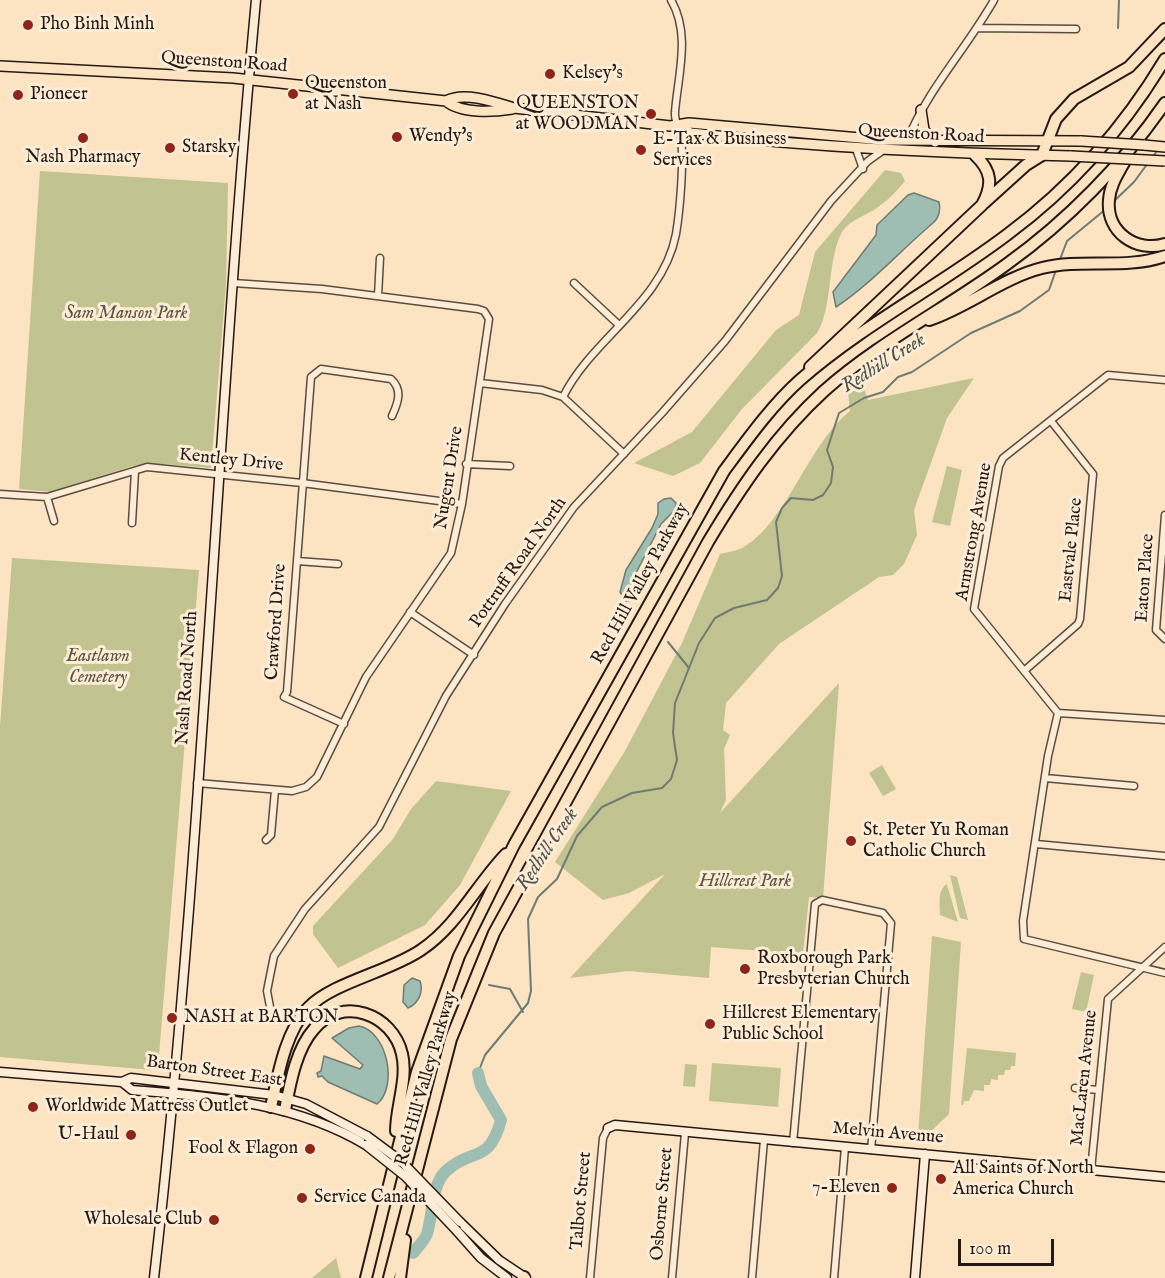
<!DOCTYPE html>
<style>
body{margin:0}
#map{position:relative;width:1165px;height:1278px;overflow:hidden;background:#fce3c1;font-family:"IM FELL English",serif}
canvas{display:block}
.scale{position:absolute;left:958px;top:1239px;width:96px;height:27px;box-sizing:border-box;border:3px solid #241914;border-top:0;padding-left:8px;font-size:18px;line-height:21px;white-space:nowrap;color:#241914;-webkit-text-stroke:4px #fdedd7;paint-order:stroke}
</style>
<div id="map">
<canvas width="1165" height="1278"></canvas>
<div class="scale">100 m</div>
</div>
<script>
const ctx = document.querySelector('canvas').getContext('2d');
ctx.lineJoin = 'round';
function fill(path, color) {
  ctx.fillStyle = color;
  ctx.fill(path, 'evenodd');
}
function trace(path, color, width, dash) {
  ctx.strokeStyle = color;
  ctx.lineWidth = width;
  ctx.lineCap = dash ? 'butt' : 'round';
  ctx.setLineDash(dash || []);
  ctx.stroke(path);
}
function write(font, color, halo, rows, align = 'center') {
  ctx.font = font + ' "IM FELL English",serif';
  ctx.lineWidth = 6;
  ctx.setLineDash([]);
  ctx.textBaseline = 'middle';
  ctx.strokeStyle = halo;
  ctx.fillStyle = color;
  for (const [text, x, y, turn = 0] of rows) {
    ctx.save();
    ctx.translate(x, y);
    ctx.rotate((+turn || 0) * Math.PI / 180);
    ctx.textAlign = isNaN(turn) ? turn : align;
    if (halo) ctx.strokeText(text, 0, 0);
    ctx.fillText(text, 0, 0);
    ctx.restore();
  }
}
fill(new Path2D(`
 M885 170 901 173 905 181C897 191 888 200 878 207 866 216 848 220 841 234 827 262 833 307 817 333L742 409 700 463 673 476 634 463 692 432 776 330 799 315 815 252Z
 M40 171 228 183 226 284 211 468 163 464 132 466 50 492 19 489Z
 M974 378 947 418 914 510 917 535 904 564 893 575 879 577 779 644 726 703 723 730 730 735 724 749 726 800 720 813 839 683 823 898 809 897 803 954 711 947 709 978 628 971 570 978 665 874 629 893 603 900 555 862 625 751 682 643 720 554C727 552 736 551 742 548 787 523 808 444 850 411L848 393 864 388 868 400Z
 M947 466 962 470 950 526 932 522Z
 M12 558 199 570 158 1067 152 1070 0 1057V727Z
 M882 765 896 789 883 796 869 773Z
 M436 781 511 791 460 885 425 925 338 968 313 934V926L393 839 411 809Z
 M950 875 957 877 968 920 960 918Z
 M947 884V885L958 922 940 915C940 904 937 890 947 884Z
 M932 936 961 942 949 1114 925 1137 918 1136Z
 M1081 972 1094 975 1086 1012 1072 1009Z
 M967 1048 1016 1053 1015 1066H1011L1010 1070H1005L1004 1075H998V1080L991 1079 990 1085H984V1091L974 1090 969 1101H964L963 1105H961Z
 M712 1063 781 1068 778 1107 709 1101Z
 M685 1064 697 1065 695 1087 683 1086Z
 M336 1258 341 1278H312Z`), '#c1c391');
const water = new Path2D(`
 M914 193 939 202C941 209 939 218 933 223 901 250 871 284 836 307L833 292 876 235 877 225 908 195Z
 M671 498 676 503 675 510 661 524 635 575 634 600 626 601 620 592 626 570 652 528 658 514V503L664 499Z
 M412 978 420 981C424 992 418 1004 408 1008L403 1002 404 985Z
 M359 1026C388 1032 398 1087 377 1104L328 1082 322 1076 318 1077 317 1073 321 1071 324 1056 360 1069 363 1065 332 1038 349 1028Z`);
fill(water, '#9fbeb3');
trace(water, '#6e7c73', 1.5);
trace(new Path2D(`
 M1118 28 1119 0
 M1152 158 1159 148
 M1112 203 1134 182 1148 163
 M1059 262 1067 241 1106 209
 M668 642 689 668
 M489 985 510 989 523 1012
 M478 1073 485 1055 528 1003 531 991 528 919 538 897 557 879 577 836 602 807 632 793 662 788 671 779 677 760 673 733 675 703 699 643 715 618 734 608 767 600 778 588 782 576 776 522 782 508 791 498 813 500 823 495 831 483 833 467 827 450 839 413 864 398 883 392 898 377 912 372 971 333 1020 311 1049 290 1056 270`), '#6e7c73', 2);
trace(new Path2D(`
 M413 1253C418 1247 424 1241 427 1234 433 1215 431 1185 446 1171 472 1147 489 1165 501 1120L481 1086 478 1073`), '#9fbeb3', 12);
const street = new Path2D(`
 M978 28 1076 29
 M907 141C927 90 967 48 994 0
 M856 149 863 169
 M574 283 619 325
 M378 296 380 258
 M480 383 542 390 563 397 624 454
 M563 397C592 338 663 303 676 234 680 210 684 162 681 138 680 129 674 121 675 112 678 75 691 34 671 0
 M466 464 510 466
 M0 494 47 497 147 467 302 483 462 504
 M47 497 54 521
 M1165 515 1156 630 1165 639
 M132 523 135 471
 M297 561 338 564
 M410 612 474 655
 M1024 671 1078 624 1080 619 1093 474 1051 421
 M1058 713 974 609 999 466 1003 458 1108 375 1165 380
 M1058 713 1048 756 1023 921 1024 939 1165 973
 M1058 713 1165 720
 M344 724 284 697 287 692 311 377 321 369 391 379C403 390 398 403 392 416
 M1045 778 1134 786
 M197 783 292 791 306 787 317 777 366 677 451 553 462 504 489 319 484 311 478 309 322 289 233 283
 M266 840 271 835 275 790
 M1036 844 1165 856
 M271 1012 267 991 274 956 305 909 379 827 446 696 505 604 574 507 662 413 725 341 831 201 868 161 882 151
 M1075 1088 1099 1090
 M793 1143 815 904 822 900 883 913 891 923 871 1150
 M1091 1170 1108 999 1165 947
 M590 1278 603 1138 608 1128
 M672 1278 685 1133
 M752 1278 764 1140
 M834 1278 845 1147`);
const secondary = new Path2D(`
 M0 1072 122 1082 131 1078 274 1095 306 1104 367 1136
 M122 1082 132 1090C213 1097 294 1102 366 1145
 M608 1128 615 1125 1165 1177
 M460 1222 499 1260 526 1278
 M457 1231 481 1258 507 1278
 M154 1278C203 854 216 425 256 0
 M915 1278 925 1154`);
const primary = new Path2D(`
 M0 66 233 78 446 101C461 114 493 112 512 109
 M446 101C464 91 495 102 514 108L670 126 689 123 883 140 1081 141
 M921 110 924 130 935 142
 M678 127 691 133C820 148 942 153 1071 156
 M1144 145 1165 147`);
const highway = new Path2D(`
 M1127 157C1120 171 1110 184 1109 200 1106 232 1136 253 1165 244
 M984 203 1026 165 1042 155 1056 119 1074 99 1129 67 1165 29
 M929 320C968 307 1002 278 1042 268 1083 258 1125 270 1165 256
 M810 367 982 205C993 185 992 171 975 155
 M271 1107C278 1076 285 1032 308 1008 333 982 389 972 421 950 458 925 476 885 506 854
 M285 1110C290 1084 296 1049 314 1029 342 995 393 1014 402 1054 408 1078 396 1107 396 1131
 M366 1278 417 1072 459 956 514 845 724 471C747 440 771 406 800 380 864 324 941 285 1008 234 1071 187 1125 126 1165 59
 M389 1278 451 1039 494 933 708 542C741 487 776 435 824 391 879 342 947 308 1007 264 1067 221 1123 164 1165 103
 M400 1278 405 1240
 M523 1278 524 1277`);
trace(street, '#5a4c3f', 9);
trace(secondary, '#241914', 11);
trace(primary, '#241914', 12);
trace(highway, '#241914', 14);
trace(street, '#fdedd7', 6);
trace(secondary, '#fdedd7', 8);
trace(primary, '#fce3c1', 9);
trace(highway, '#fce3c1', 10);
const secondaryBridge = new Path2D(`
 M367 1136 402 1162 460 1222
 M366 1145 405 1176 457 1231`);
const primaryBridge = new Path2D(`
 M1081 141 1144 145
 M1071 156 1165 161`);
trace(secondaryBridge, '#241914', 11, []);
trace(primaryBridge, '#241914', 12, []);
trace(secondaryBridge, '#fdedd7', 8);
trace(primaryBridge, '#fce3c1', 9);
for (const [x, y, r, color] of [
 [28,25,6,"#8f2418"],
 [550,74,6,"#8f2418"],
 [293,94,6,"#8f2418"],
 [18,95,6,"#8f2418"],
 [651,114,6,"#8f2418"],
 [397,137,6,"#8f2418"],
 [83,138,6,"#8f2418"],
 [170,148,6,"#8f2418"],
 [641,150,6,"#8f2418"],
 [851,841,6,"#8f2418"],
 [745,969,6,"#8f2418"],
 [172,1018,6,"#8f2418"],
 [710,1024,6,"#8f2418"],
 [33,1107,6,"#8f2418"],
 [131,1135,6,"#8f2418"],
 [310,1149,6,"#8f2418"],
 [941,1179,6,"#8f2418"],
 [892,1188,6,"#8f2418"],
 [302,1198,6,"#8f2418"],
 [214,1220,6,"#8f2418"]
]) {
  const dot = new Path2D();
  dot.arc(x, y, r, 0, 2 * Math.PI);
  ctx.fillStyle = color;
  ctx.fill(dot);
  trace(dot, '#fdedd7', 2);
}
write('18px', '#241914', '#fdedd7', [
 ["Pho Binh Minh",40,25],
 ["Kelsey's",562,74],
 ["Queenston",305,84],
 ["at Nash",305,105],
 ["Pioneer",30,95],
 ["QUEENSTON",639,104,"right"],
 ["at WOODMAN",639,125,"right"],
 ["Wendy's",409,137],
 ["E-Tax & Business",653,140],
 ["Services",653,161],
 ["Starsky",182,148],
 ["Nash Pharmacy",83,158,"center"],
 ["St. Peter Yu Roman",863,831],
 ["Catholic Church",863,852],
 ["Roxborough Park",757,959],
 ["Presbyterian Church",757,980],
 ["Hillcrest Elementary",722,1014],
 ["Public School",722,1035],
 ["NASH at BARTON",184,1018],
 ["Worldwide Mattress Outlet",45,1107],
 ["U-Haul",119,1135,"right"],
 ["Fool & Flagon",298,1149,"right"],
 ["All Saints of North",953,1169],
 ["America Church",953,1190],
 ["7-Eleven",880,1188,"right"],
 ["Service Canada",314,1198],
 ["Wholesale Club",202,1220,"right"]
], 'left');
write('18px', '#241914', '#fdedd7', [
 ["Queenston Road",224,63,4],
 ["Queenston Road",921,135,3],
 ["Kentley Drive",231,461,6],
 ["Nugent Drive",450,478,-81],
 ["Armstrong Avenue",975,532,-80],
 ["Eastvale Place",1072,550,-84],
 ["Pottruff Road North",519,563,-55],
 ["Eaton Place",1146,578,-86],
 ["Red Hill Valley Parkway",641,584,-61],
 ["Crawford Drive",277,622,-86],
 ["Nash Road North",188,678,-86],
 ["Barton Street East",214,1072,8],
 ["MacLaren Avenue",1085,1078,-84],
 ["Red Hill Valley Parkway",427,1079,-74],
 ["Melvin Avenue",888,1134,5],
 ["Talbot Street",582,1201,-85],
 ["Osborne Street",663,1204,-85]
]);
write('italic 18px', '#5b5440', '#fdedd7', [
 ["Sam Manson Park",126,314],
 ["Eastlawn",98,657],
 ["Cemetery",98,678],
 ["Hillcrest Park",745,882]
]);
write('italic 20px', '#4f534c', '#fdedd7', [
 ["Redhill Creek",884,364,-32],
 ["Redhill Creek",548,850,-56]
]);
</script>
